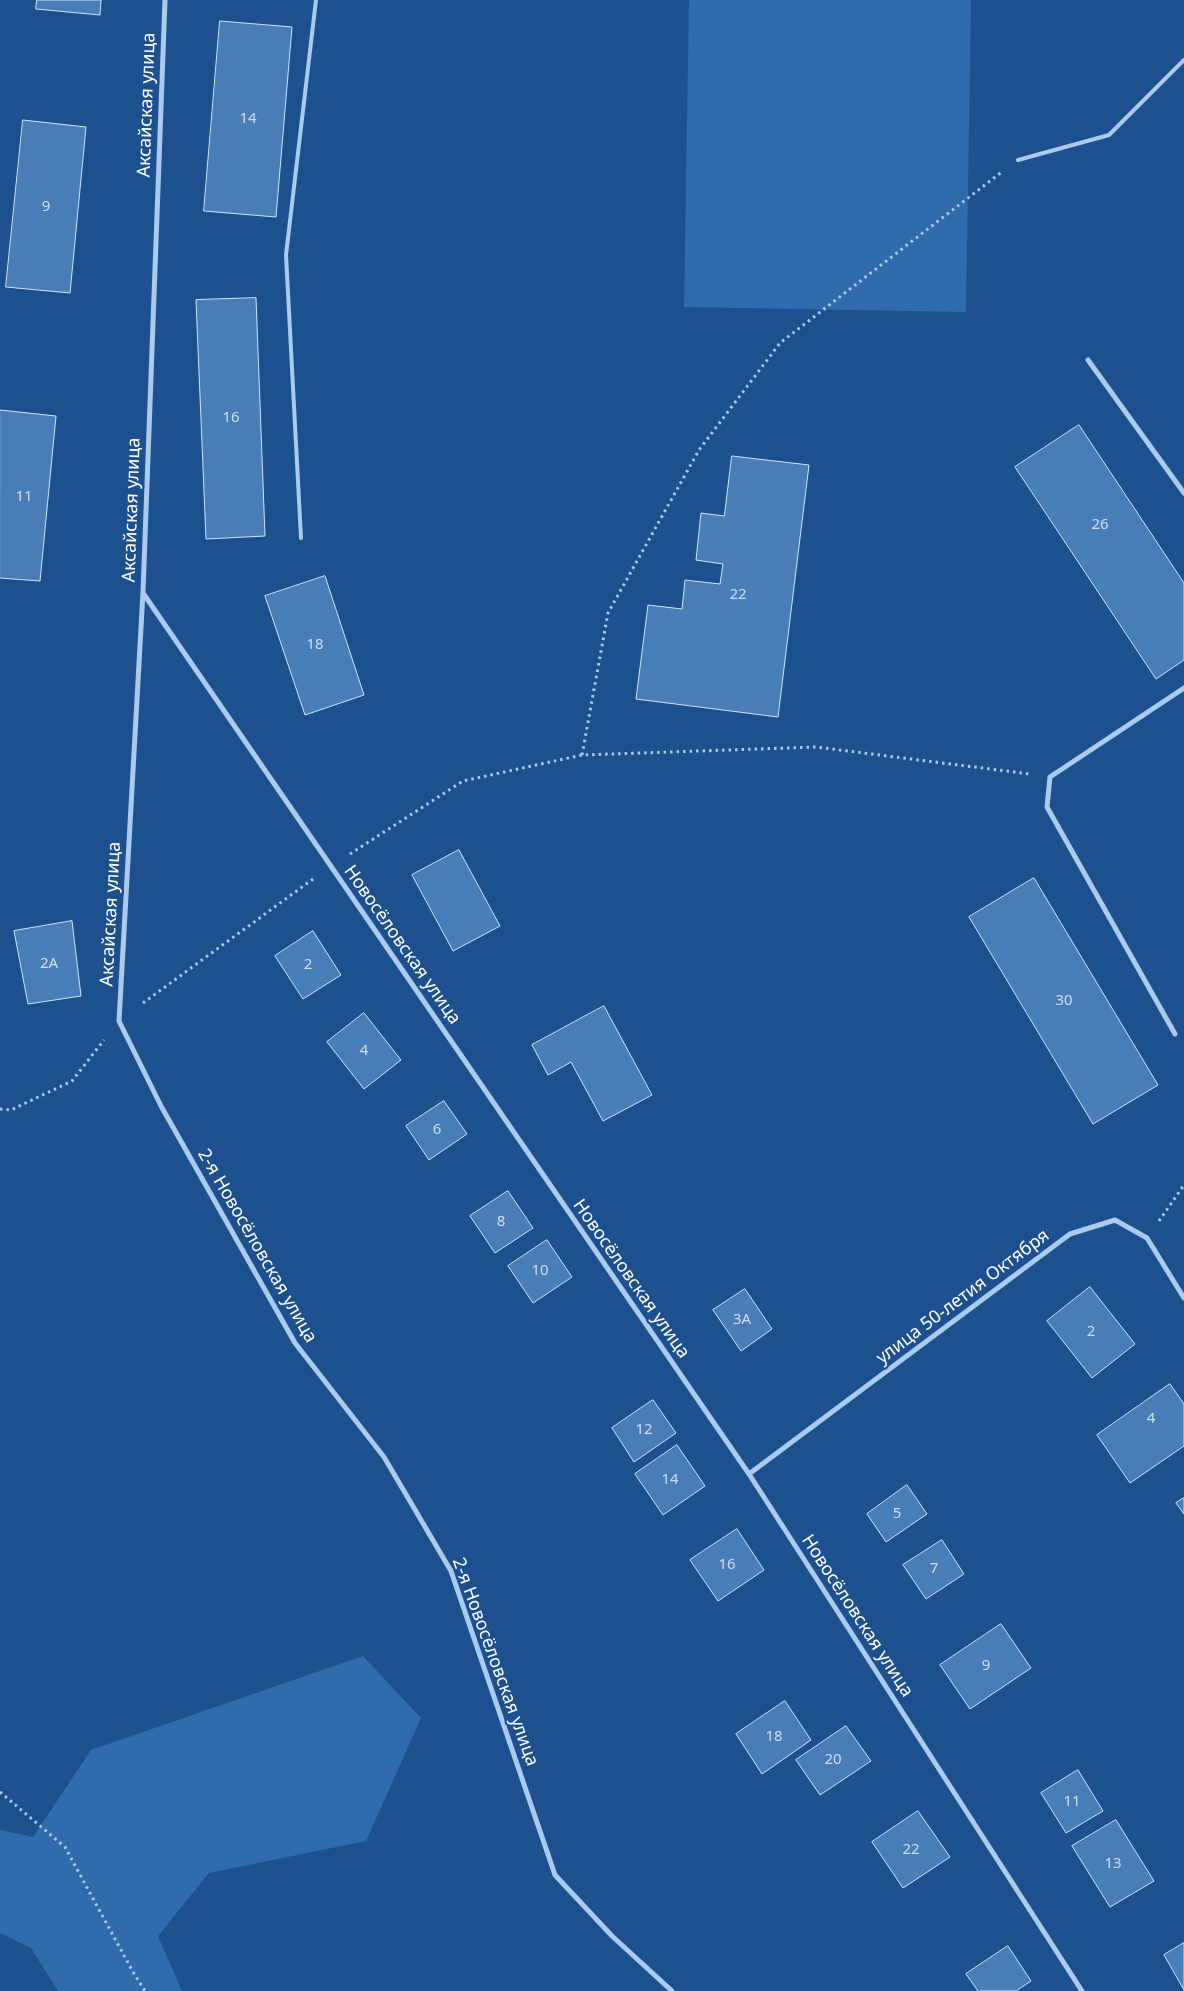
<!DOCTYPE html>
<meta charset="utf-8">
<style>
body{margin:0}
canvas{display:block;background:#1c508f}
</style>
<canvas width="1184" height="1991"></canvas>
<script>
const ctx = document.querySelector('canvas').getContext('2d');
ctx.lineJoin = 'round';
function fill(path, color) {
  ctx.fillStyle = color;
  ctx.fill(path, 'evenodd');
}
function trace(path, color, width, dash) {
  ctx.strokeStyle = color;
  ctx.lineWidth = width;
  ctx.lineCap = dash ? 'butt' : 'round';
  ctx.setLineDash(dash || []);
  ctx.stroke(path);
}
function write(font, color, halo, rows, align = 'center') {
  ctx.font = font + ' "Noto Sans",sans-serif';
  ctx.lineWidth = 4.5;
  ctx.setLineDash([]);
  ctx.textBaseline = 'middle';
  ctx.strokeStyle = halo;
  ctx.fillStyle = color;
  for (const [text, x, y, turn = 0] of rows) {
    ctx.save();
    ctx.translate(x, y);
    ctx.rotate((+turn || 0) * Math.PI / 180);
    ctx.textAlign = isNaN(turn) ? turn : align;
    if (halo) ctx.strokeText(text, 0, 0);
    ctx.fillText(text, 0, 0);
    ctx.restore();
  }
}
fill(new Path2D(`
 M689 0H971L966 312 684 307Z
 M363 1656 421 1718 366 1841 209 1873 158 1936 182 1991H58L31 1948 0 1933V1830L33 1837 91 1750Z`), '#2f6bad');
const building = new Path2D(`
 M37 0H101L100 15 36 9Z
 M220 21 292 27 276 217 204 211Z
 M23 120 86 127 70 293 6 287Z
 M256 298 265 536 206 539 196 300Z
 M0 410 56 416 40 581 0 578Z
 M1079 425 1184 583V660L1156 679 1015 467Z
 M732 456 809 465 778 717 636 699 648 605 682 609 685 580 720 584 723 564 696 560 701 513 724 516Z
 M325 576 364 695 305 715 265 596Z
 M459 850 500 926 453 951 412 875Z
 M1034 878 1158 1085 1093 1124 969 917Z
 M72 921 81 996 28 1004 14 931Z
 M313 931 341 975 303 999 275 956Z
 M604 1006 652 1095 603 1121 571 1062 548 1075 532 1045Z
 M364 1013 401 1060 364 1089 327 1042Z
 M444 1101 467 1134 429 1160 406 1126Z
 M508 1191 533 1228 495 1253 470 1216Z
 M547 1240 572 1277 533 1303 508 1266Z
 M1090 1287 1135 1344 1092 1378 1047 1321Z
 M745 1289 772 1329 741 1351 713 1310Z
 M1170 1384 1184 1404V1446L1130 1483 1097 1435Z
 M653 1400 676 1433 634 1462 612 1428Z
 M677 1445 705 1486 663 1515 635 1474Z
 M907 1485 927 1514 886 1542 867 1514Z
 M1184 1498V1514L1176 1503Z
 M737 1529 764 1570 718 1601 690 1560Z
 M942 1540 964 1574 926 1599 903 1565Z
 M1001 1624 1031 1668 970 1709 940 1665Z
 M785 1701 811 1740 762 1774 736 1734Z
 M846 1726 871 1761 820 1795 796 1760Z
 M1078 1770 1103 1811 1066 1833 1041 1793Z
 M918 1811 950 1857 903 1888 872 1842Z
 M1116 1820 1154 1881 1110 1907 1072 1846Z
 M1184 1943V1990L1164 1955Z
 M1008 1946 1031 1981 1016 1991H978L966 1974Z`);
fill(building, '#497db8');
trace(building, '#d0e4fa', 1);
trace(new Path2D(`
 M582 755 608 613 699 450 780 343 1003 171
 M350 854 463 781 582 755 816 747 1030 774
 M143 1003 313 879
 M0 1109 11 1110 72 1081 104 1040
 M1159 1221 1184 1185
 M0 1792 65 1847 133 1972 145 1991`), '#aacaee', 3, [2.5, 4]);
trace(new Path2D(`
 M1018 160 1109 135 1184 60
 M301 538 286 255 316 0`), '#aacaee', 4);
trace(new Path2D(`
 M165 0 143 592 119 1021 161 1106 295 1343 384 1457 451 1571 555 1875 612 1936 672 1991
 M1088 360 1184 493
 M143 593 749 1474 1082 1991
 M1175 1034 1047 807 1050 777 1184 688
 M749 1474 1070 1234 1115 1220 1147 1238 1184 1298`), '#aacaee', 5);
write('15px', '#d2deed', null, [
 ["14",248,119],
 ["9",46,207],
 ["16",231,418],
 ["11",24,497],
 ["26",1100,525],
 ["22",738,595],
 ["18",315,645],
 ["2А",49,964],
 ["2",308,965],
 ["30",1064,1001],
 ["4",364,1051],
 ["6",437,1130],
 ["8",501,1222],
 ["10",540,1271],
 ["3А",742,1320],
 ["2",1091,1332],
 ["4",1151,1419],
 ["12",644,1430],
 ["14",670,1480],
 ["5",897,1514],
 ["16",727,1565],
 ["7",934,1569],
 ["9",986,1666],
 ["18",774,1737],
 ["20",833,1760],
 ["11",1072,1802],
 ["22",911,1850],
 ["13",1113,1864]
]);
write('18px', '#fff', '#1c508f', [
 ["Аксайская улица",147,105,-88],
 ["Аксайская улица",132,510,-88],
 ["Аксайская улица",111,914,-87],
 ["Новосёловская улица",402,945,55],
 ["2-я Новосёловская улица",257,1246,60],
 ["Новосёловская улица",631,1279,55],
 ["улица 50-летия Октября",963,1297,-37],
 ["Новосёловская улица",857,1616,57],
 ["2-я Новосёловская улица",495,1662,70]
]);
</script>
